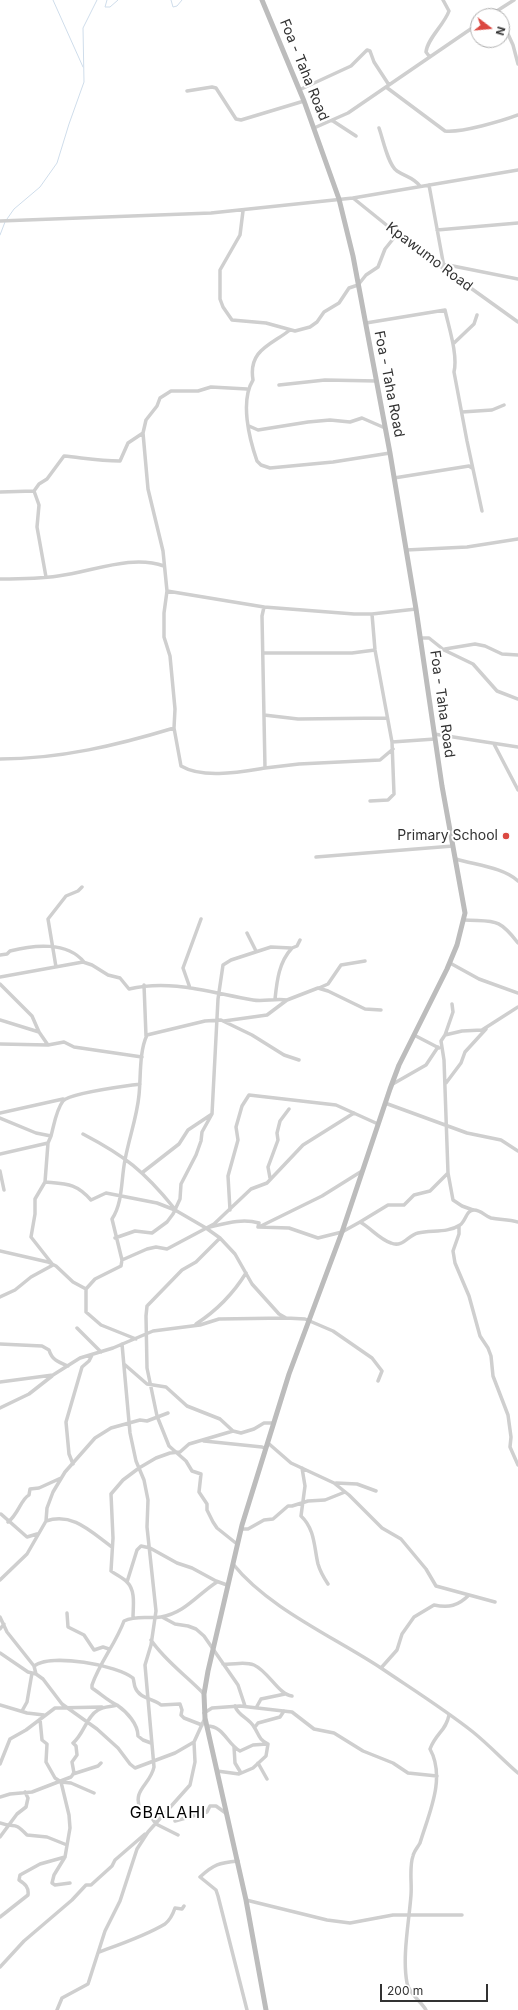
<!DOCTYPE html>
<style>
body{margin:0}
#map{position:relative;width:518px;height:2010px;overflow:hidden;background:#fff;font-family:Inter,sans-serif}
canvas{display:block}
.north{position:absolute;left:470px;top:8px;width:40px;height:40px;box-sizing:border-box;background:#fff;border:1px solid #adadad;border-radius:50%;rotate:106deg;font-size:11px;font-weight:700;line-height:16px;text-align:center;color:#323232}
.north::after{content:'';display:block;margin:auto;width:14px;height:18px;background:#db4841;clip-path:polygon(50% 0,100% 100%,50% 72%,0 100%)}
.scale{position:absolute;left:380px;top:1984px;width:108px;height:18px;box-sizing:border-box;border:2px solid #323232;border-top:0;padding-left:5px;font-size:12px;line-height:14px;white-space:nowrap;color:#323232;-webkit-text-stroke:3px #fff;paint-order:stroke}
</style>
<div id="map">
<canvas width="518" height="2010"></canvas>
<div class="north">N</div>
<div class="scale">200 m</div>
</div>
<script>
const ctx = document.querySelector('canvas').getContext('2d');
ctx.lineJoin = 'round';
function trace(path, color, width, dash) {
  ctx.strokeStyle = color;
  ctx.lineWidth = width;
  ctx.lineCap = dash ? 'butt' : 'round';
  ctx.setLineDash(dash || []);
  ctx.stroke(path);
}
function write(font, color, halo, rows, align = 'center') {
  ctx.font = font + ' Inter,sans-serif';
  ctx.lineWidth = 4;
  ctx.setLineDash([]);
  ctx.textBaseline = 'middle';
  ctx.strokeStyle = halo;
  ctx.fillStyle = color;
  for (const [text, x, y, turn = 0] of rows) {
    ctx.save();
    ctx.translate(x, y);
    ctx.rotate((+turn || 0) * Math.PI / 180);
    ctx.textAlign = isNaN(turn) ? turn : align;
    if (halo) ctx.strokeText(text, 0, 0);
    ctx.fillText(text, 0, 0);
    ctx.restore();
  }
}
trace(new Path2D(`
 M53 0 83 67
 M107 0 105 7H110L118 0
 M171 0 173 7 177 6 182 0
 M7 219 14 209 40 187 57 163 69 124 84 82 83 28 97 0
 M0 235 5 222`), '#cfddeb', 1);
trace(new Path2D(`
 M489 16 514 0
 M502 21 513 45 518 64
 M429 56 426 52C427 39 444 25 449 11L443 0
 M386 87 445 131C461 133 502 121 518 115
 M299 90 351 66 367 50 370 51 374 62 389 85
 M187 91 212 87 216 88 236 119 241 120 304 101
 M333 121 356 136
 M314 128 348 113 478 24
 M379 128C383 139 388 165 397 171 406 177 413 177 420 186
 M429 185 444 267
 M353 198 518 170
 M243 211 240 235 220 270V299L223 307 232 320 266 323 295 331 310 327 317 322 324 312 339 303 349 288 358 285 366 275 378 267 385 249 397 234
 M0 221 211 213 353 198 415 248 518 322
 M437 230 518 223
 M443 264 518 279
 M366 323 445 310C449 328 458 355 454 372L467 441 482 511
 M290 330C271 345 248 350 253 380 240 401 249 438 257 461L261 465 270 468 333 462 390 453
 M453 344 474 324 477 315
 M279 385 325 380 377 381
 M462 412 492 410 504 405
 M249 426 258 430 308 422 330 420 350 422 362 418 385 428
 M143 433 148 489 163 551 167 591 164 613V637L170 656 175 709 174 728 181 766C203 779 240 772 265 768L262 616 264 607
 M394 478 469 466 472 468
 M34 491 39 505 37 527 46 577
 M0 492 34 491 39 484 47 479 64 456C84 458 99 461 120 461L128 443 143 433 146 420 157 406 160 398 171 391H198L211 387 247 389
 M406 550 467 547 518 539
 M0 579C19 579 39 579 58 576 92 572 131 554 164 566
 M167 591 264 607 354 614H372L416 609
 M372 614 375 650 392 742 435 739
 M420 638H429L444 650 473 664 497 691 518 699
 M445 649 475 644 485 646 502 654 518 655
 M263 653H352L375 650
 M264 715 298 719 387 718
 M434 734 518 747
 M494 744 518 790
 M0 759C60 759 118 745 174 728
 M265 768 299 764 380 760 393 749
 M370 801 388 800 394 794 392 742
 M316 857 453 846
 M456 859C475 865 503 867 518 881
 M464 920C495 922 498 917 518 943
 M247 933 256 951
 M0 955 7 954 10 951C33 945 67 941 84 962
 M450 963 479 979 518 993
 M56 967 48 919 66 896 78 891 82 887
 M0 977 83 962 92 965 108 975 120 978 129 989C172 979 211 993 253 1000 264 1002 275 998 287 1000
 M0 984 32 1016 39 1032 48 1045 64 1042 74 1047 142 1057
 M144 985 146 1036
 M190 988 183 968 201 919
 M319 988 328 984 341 965 365 961
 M275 999C277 980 279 962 292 948L297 946 300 940
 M0 1020 39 1032
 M224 1021 267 1015 287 1000 318 988 328 991 365 1009 381 1010
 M414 1035 439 1048
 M445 1035 453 1012 452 1004
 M0 1044 48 1045
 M446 1083 461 1063 465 1052 486 1029
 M391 1085 426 1065 438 1047
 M385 1103 467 1133 501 1140 518 1151
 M0 1113 63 1099
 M0 1118 36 1133 51 1136 48 1143 45 1182C67 1184 76 1183 91 1200L106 1193 157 1203 175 1210 206 1228C224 1224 241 1218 259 1223L258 1227 289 1228 318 1238 342 1232 360 1222C371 1228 379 1239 391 1243 403 1248 408 1235 418 1233 432 1230 448 1233 460 1225 466 1221 466 1210 474 1210 481 1210 485 1216 491 1218 500 1220 508 1219 518 1222
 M83 1134C125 1156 144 1171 174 1208
 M51 1136C54 1125 56 1110 63 1101 69 1093 127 1086 140 1084
 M0 1154 48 1143
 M0 1171 4 1190
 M143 1172 179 1144 188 1130 212 1114 218 999 223 965 231 960 271 947 291 948
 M270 1178 268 1167 278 1140 277 1133 280 1121 289 1109
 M230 1210 228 1176 238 1140 236 1127 242 1106 249 1095 336 1105 378 1124
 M473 1210 462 1206 453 1200 448 1173 444 1060 441 1041 445 1035 462 1031 482 1030 518 1007
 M360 1222 388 1205H404L414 1195 430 1191 448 1173
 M261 1226 322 1196 362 1171
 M459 1226V1234L453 1251 455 1263 469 1296 480 1336 488 1348 491 1356 493 1376 508 1415 511 1437 510 1447 518 1465
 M206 1228 220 1238 235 1254 252 1284 279 1314 286 1318 305 1319 333 1331 372 1358 382 1371 378 1381
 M115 1238 135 1231 152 1233 167 1222 173 1214 180 1199 181 1184 196 1155 201 1141 202 1132 212 1114
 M0 1251 48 1262 56 1266 73 1282 86 1289V1312L101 1325 136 1339
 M122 1260 147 1249 156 1247 167 1249 214 1224 251 1189 267 1183 303 1145 354 1113
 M86 1289 95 1279 121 1266 122 1260 112 1219C123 1203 121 1179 125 1160 129 1138 137 1117 139 1095 141 1076 139 1052 147 1035L205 1021 221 1020 252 1035 284 1055 299 1060
 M0 1297 15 1290 31 1277 53 1265 31 1237 35 1214V1199L45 1182
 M148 1305 182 1270 196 1262 220 1238
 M147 1306 146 1316 147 1368 157 1416 169 1446 186 1461 192 1471 201 1474 199 1492 207 1504V1510L213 1522 217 1528 237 1544
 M196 1324C216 1311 233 1294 246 1273
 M77 1328 101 1352
 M0 1344 42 1346 49 1350C52 1360 58 1362 68 1366
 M122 1344 130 1433 136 1461 144 1480 148 1500 147 1527 156 1611 151 1645 145 1665 154 1767C150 1786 131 1789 141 1812L149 1814 156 1824 178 1835
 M124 1364 147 1384 166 1387 187 1406 220 1419 233 1431 241 1433 254 1429 264 1423H274
 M0 1382 53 1375 80 1358 113 1348 153 1331 200 1325 219 1319 286 1318
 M0 1408 29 1394 52 1376
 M204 1441 262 1447 266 1449
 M268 1443 291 1463 334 1483 349 1495 382 1528 401 1539 426 1569 436 1586 495 1602
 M73 1464 69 1454 66 1422 82 1367 89 1361 92 1355
 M302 1468 305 1486 301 1516C315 1529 314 1547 318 1564 320 1571 324 1578 328 1584
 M336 1483 357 1484 376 1491
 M1 1514 27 1537 37 1534
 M46 1521C73 1512 91 1532 112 1547
 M8 1522C18 1515 21 1499 29 1495L30 1489 39 1488 61 1478
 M241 1529H248L264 1520 273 1519 288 1506H292L308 1501 325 1500 345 1492
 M233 1564C268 1608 334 1637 381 1668 412 1689 444 1709 473 1732 489 1745 503 1760 518 1773
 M0 1580 27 1554 46 1521 47 1508 53 1492 65 1472 95 1438 111 1428 140 1420 147 1421 168 1413
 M127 1582 137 1550 141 1546 150 1548 177 1563 192 1568 216 1581 227 1585
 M67 1613 68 1627 84 1635 94 1650 103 1647 109 1649
 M0 1617 7 1632 34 1666 36 1674
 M162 1617 175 1624 188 1626 196 1629 204 1636 238 1685 245 1706
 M133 1618C133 1606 136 1591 127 1582 122 1577 116 1575 111 1571L113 1538 111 1494 123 1480 139 1468 156 1458 170 1453 180 1452 189 1444 233 1431
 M0 1629 4 1624
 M151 1640C165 1661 187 1676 204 1694
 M0 1653 28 1672 36 1674 43 1679 62 1704 97 1729 118 1748 130 1764 135 1768 175 1753 194 1742
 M223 1664C234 1665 244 1661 254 1665 268 1671 279 1695 292 1696
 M34 1666C51 1653 117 1665 133 1678 134 1681 134 1684 135 1687 139 1699 153 1698 161 1705L180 1704 182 1710 181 1715 184 1718 202 1725
 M381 1668 397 1650 402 1634 414 1617 434 1605C449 1608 458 1606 469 1595
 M0 1705 27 1713 44 1715
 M117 1705C108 1701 101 1694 92 1688V1685C100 1662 116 1643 124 1621 137 1615 148 1619 161 1617 185 1613 198 1594 217 1582
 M256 1708 261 1699 285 1694
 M22 1711 27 1702 32 1673
 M204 1713 212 1708 240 1706 292 1712 314 1729 334 1733 363 1751 393 1763 408 1773 437 1776
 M40 1719 42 1740 47 1744 46 1762 55 1778 61 1782 71 1783 94 1793
 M207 1726C224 1726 227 1744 240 1751L253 1745 267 1744
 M255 1727 258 1723 280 1717 284 1711
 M234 1747 235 1763 241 1773
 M258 1763 267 1779
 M0 1764 10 1739 26 1730 55 1708 102 1707
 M217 1771 239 1774 253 1768 266 1756 268 1744C258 1739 259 1734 254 1727 249 1718 238 1716 235 1706
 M73 1774 98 1766 101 1763
 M61 1782 69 1815 70 1828 65 1857 54 1875 52 1883 55 1885 70 1883
 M0 1797 10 1794 32 1792 71 1777 74 1773 72 1762 77 1755 76 1746 73 1743C84 1734 86 1717 98 1710 104 1706 111 1707 117 1705 127 1712 138 1724 138 1736L143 1740 151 1743
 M175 1821 207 1812 210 1806H216L227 1814
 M0 1823C17 1829 12 1820 27 1835L47 1837 67 1845
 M0 1837 17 1814 26 1807 28 1798 25 1792
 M238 1861C219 1863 214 1864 200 1877L216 1890 218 1896 247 2010
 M246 1900 327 1920 350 1923 393 1915H462
 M0 1917 28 1895C29 1887 25 1884 19 1880L20 1875 40 1864 65 1857
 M99 1952C121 1944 145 1936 165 1924 170 1920 173 1914 175 1908L182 1909 184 1906
 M0 1967 24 1941 72 1900 86 1885H91L112 1866 115 1860 145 1834
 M57 2010 62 1998 88 1984 105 1931 120 1901 137 1849 148 1832 190 1785 195 1762 194 1742 205 1718
 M426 2010C421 2001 409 1994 407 1983 402 1957 409 1922 411 1895 412 1883 409 1867 413 1856 414 1851 418 1847 420 1843 429 1813 446 1778 430 1749 436 1733 446 1731 449 1715`), '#cfcfcf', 3.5);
trace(new Path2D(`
 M262 0 304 101 339 199 353 256 390 453 416 609 442 786 465 913 457 945 447 969 399 1065 390 1089 342 1232 289 1374 242 1525 208 1671 204 1694 205 1718 246 1900 266 2010`), '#bcbcbc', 5);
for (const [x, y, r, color] of [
 [506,836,4,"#db4841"]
]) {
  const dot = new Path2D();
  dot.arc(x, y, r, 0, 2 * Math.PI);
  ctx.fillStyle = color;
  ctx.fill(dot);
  trace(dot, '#fff', 1.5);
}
write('14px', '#323232', '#fff', [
 ["Foa - Taha Road",304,70,68],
 ["Kpawumo Road",429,257,37],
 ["Foa - Taha Road",389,384,79],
 ["Foa - Taha Road",442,704,82]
]);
write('14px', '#323232', '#fff', [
 ["Primary School",498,836]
], 'right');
ctx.letterSpacing = '1px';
write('16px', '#000', '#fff', [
 ["GBALAHI",168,1813]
]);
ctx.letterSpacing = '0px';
</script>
